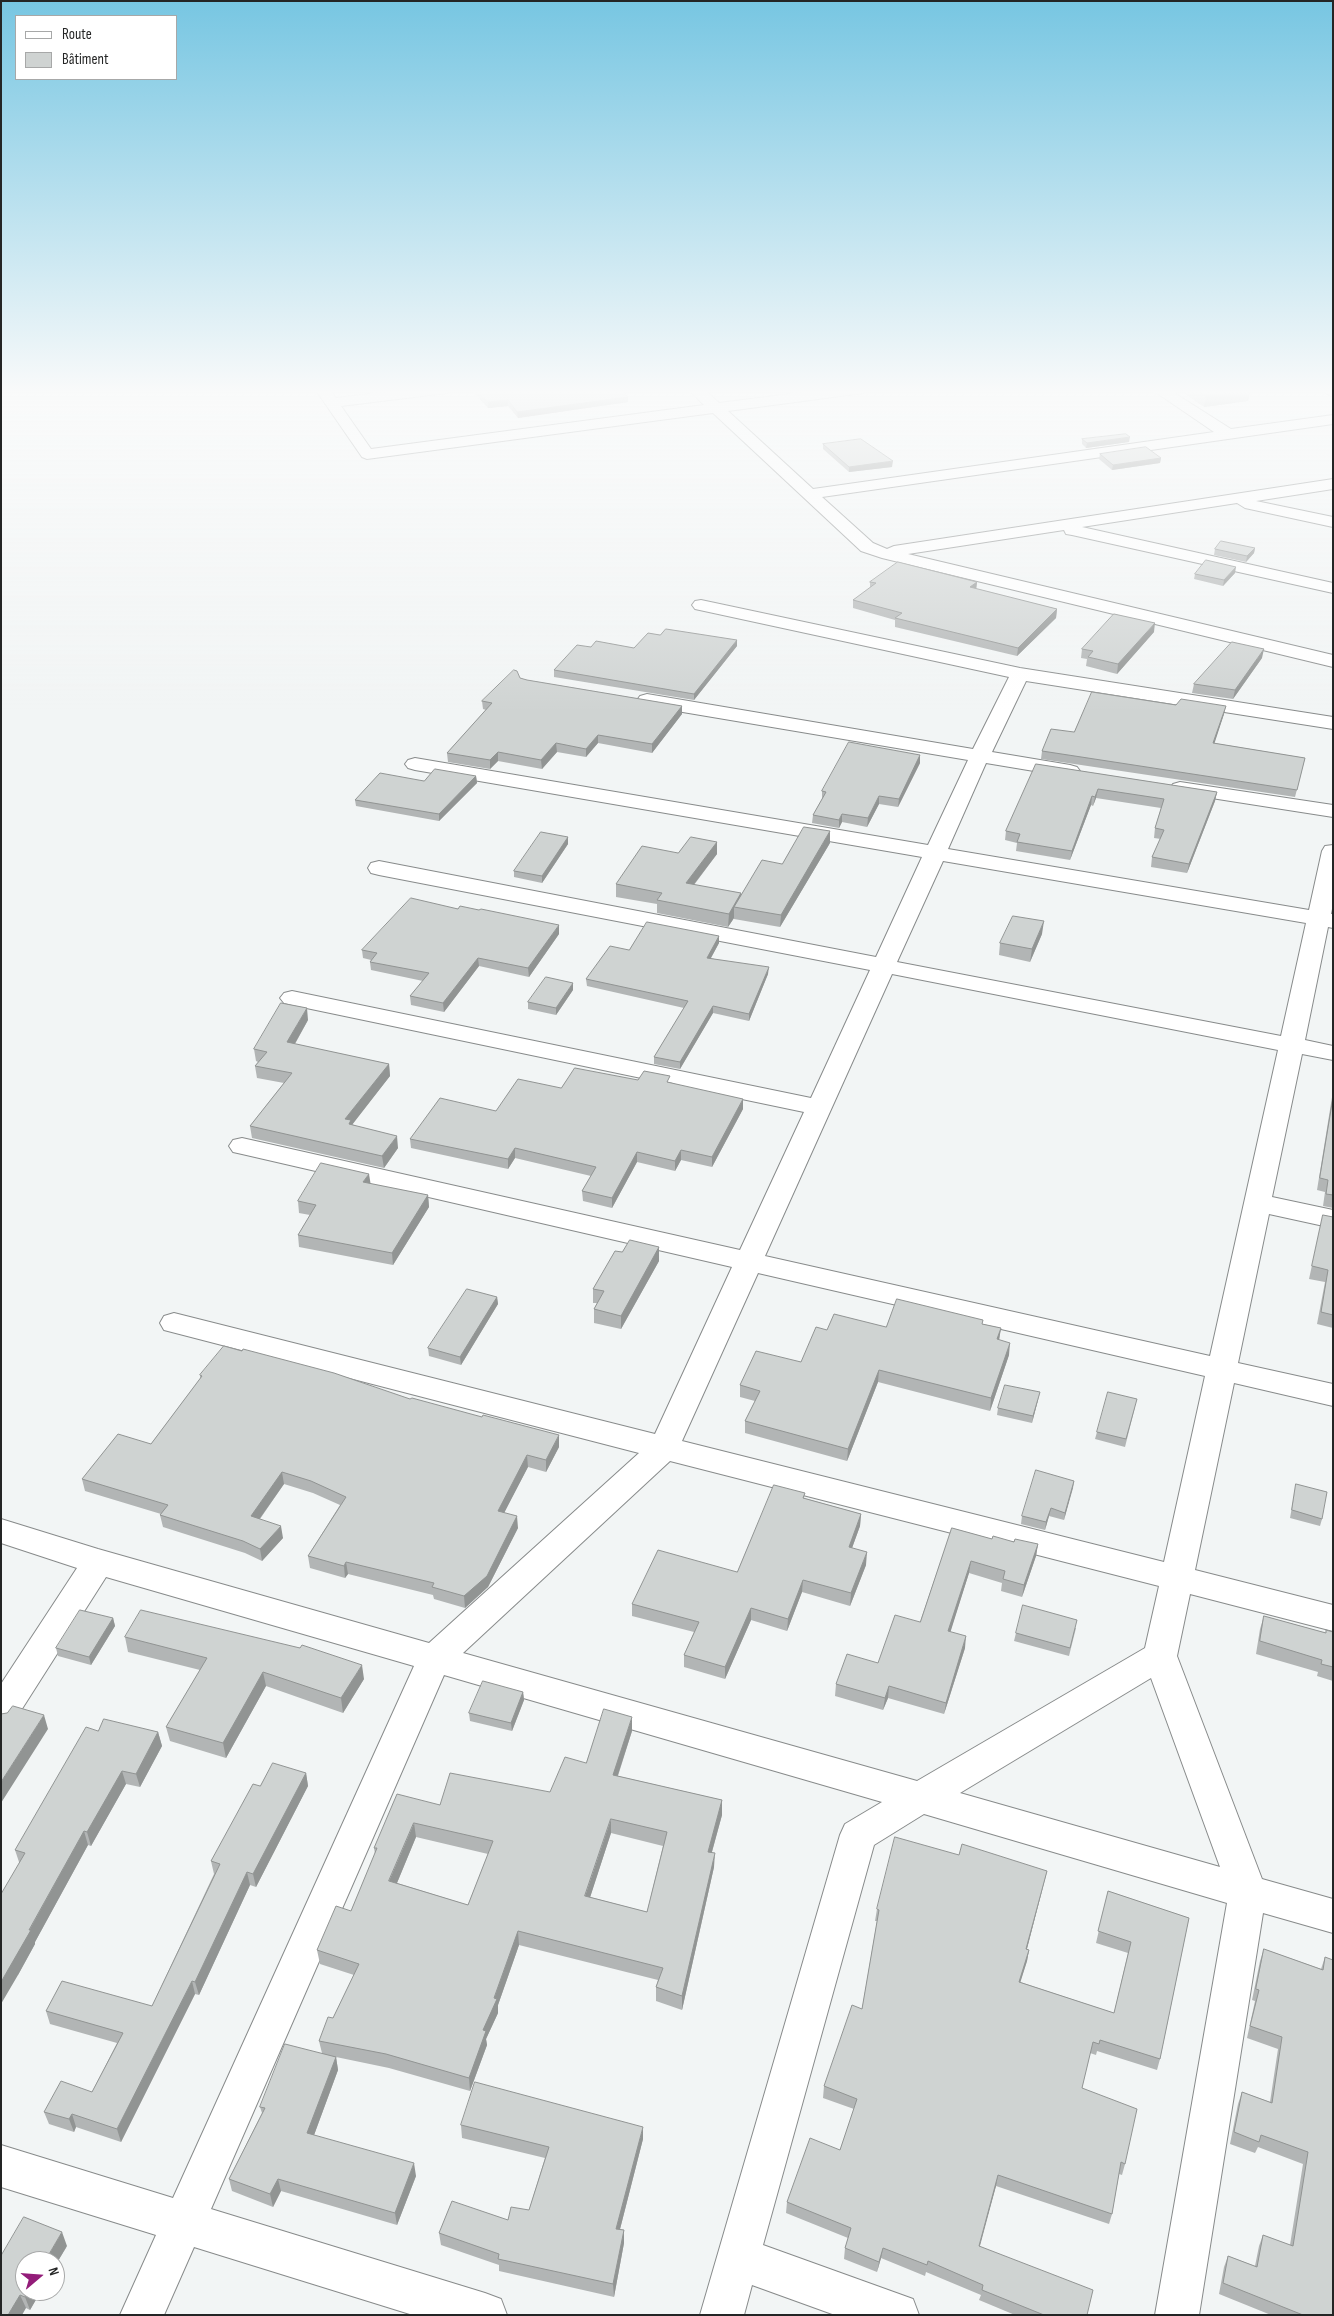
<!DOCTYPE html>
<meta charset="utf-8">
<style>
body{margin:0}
#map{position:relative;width:1334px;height:2316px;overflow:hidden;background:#f2f5f5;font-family:"Sofia Sans Condensed",sans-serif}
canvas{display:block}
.frame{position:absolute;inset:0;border:2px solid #242525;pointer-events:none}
.legend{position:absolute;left:15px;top:15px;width:162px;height:65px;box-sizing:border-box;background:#fff;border:1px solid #a7a8a8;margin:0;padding:6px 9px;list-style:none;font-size:15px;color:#242525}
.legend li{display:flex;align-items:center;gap:10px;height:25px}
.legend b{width:25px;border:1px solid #a7a8a8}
.north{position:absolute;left:15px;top:2251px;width:50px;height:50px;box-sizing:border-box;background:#fff;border:1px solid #a7a8a8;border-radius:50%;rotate:72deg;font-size:14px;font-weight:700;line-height:20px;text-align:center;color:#242525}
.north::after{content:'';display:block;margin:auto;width:18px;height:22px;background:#931c79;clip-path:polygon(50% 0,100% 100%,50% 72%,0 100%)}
</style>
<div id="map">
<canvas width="1334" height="2316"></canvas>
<div class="frame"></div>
<ul class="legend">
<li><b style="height:6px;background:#fff"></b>Route</li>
<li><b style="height:14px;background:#cfd3d2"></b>Bâtiment</li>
</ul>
<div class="north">N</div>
</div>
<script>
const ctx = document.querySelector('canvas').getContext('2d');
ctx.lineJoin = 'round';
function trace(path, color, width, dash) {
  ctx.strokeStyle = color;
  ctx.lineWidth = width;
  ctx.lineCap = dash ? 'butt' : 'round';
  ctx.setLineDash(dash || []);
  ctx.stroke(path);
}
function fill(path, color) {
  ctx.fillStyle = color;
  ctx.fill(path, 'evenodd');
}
const street = new Path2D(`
 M315 389H329L336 398 411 389H454L447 393 341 406 371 449 704 405 688 389H704L719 403 829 389H870L863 393 728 411 813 489 1214 432 1151 389H1168L1231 429 1333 415V424L822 497 873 543 887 549 894 546 1333 479V489L1256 501 1333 517V527L1245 508 1237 503 1082 527 1333 583V593L1072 535 1066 534 1064 530 908 554 1333 655V667L882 558 861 551 713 413 367 459 362 457Z
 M1319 389H1333V397Z
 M701 600 1020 668 1333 717V729L1026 681 992 752 1070 765 1077 767 1080 771 1077 775 1070 777 986 763 948 849 1309 910 1322 851 1325 846 1333 845V904L1331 914H1333V928L1328 927 1305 1040 1333 1046V1060L1302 1054 1272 1197 1333 1210V1228L1269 1214 1238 1363 1333 1384V1406L1234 1383 1195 1570 1333 1605V1631L1190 1594 1177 1656 1262 1879 1333 1899V1933L1263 1913 1199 2315H1155L1227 1903 924 1814 874 1845 763 2245 913 2299 919 2315H835L752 2285 744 2315H700L840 1835 845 1824 882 1802 444 1675 211 2209 485 2293 501 2299 507 2315H413L194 2247 164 2315H120L156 2235 1 2187V2145L173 2198 414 1666 106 1577 13 1723 1 1727V1684L77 1568 1 1543V1519L98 1549 429 1643 639 1453 164 1330 160 1323 164 1316 174 1313 655 1434 732 1267 242 1154 233 1152 229 1146 233 1140 242 1138 740 1250 804 1112 292 1005 284 1003 280 998 284 993 292 991 811 1098 870 970 379 875 371 873 368 868 371 863 379 861 876 957 922 857 415 770 408 768 405 764 408 760 415 758 928 845 968 760 647 706 640 704 637 700 640 696 647 694 973 749 1009 677 695 609 692 605 695 601ZM943 861 1306 923 1281 1036 897 962ZM892 974 1278 1050 1210 1356 765 1256ZM758 1273 1205 1376 1164 1562 682 1441ZM670 1461 1159 1586 1145 1648 917 1781 463 1653ZM1151 1678 1220 1867 960 1793Z
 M1180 782 1333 805V817L1173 792 1170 788 1173 784Z`);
trace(street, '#888b8b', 2);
fill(street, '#fff');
fill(new Path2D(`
 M470 389H622L628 402 518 418 508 406 488 408Z
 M1178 389H1247L1250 391 1248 401 1204 407Z
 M1082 439 1129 442 1086 448 1082 444Z
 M823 444 892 467 849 472 823 449Z
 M1100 454 1161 458 1160 463 1112 470 1099 459Z
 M1255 548 1254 553 1246 562 1214 555 1215 549Z
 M1235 573 1223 586 1194 579 1195 574Z
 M870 582H977L976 589 1057 609 1056 618 1017 656 895 627V620L853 608V600L870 588Z
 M1154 632 1117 674 1086 666 1087 659 1081 658 1082 649Z
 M737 646 694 700 554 677V670L591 647 634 648Z
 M1262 658 1233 699 1192 693 1194 684Z
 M520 678 527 680 682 706V714L652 753 598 743 586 757 557 752 542 769 498 761 490 769 448 762 447 753 486 710 483 709 482 701Z
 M1224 714 1214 743 1305 758 1295 797 1041 759 1042 751 1074 732Z
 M920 755V763L898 807 879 804 867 827 842 822 839 828 812 823 813 815 822 799V791Z
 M1036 764 1217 792 1215 801 1187 873 1151 867 1152 857 1161 839 1154 838 1155 828 1161 808 1096 798 1093 806 1091 805 1070 860 1016 851 1017 843 1005 840 1006 831Z
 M476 776 477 783 439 821 356 806 355 800 424 781Z
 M568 837V844L542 883 514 877V871Z
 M717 842V854L694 885 741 893V895L782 864 830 843 780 927 734 919V918L728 927 657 913V904L616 897V884L678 853Z
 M559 934 529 977 479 966 444 1012 411 1005 410 996 423 981 371 970 370 962 371 960 363 958 362 950Z
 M1042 934 1030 962 999 955 1000 943Z
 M719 936V943L711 958 768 974 749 1021 713 1013 680 1069 654 1064V1057L684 1008 587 986 586 979 629 950Z
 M573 990 556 1015 528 1009V1002Z
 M308 1020 295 1044 389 1064 390 1076 352 1124 398 1148 384 1168 252 1138 250 1126 284 1083 257 1078 255 1066 258 1062 256 1061 254 1049Z
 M638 1080 670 1082 743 1109 712 1167 681 1160 675 1171 637 1162 612 1208 583 1201 582 1191 591 1176 515 1158 508 1169 411 1148 410 1139 496 1111 561 1088Z
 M1333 1091V1208L1323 1206 1325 1192 1317 1190Z
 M371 1184 428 1195 429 1207 393 1265 299 1247 298 1235 310 1215 299 1213 298 1201Z
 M1323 1215 1333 1217V1328L1317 1324 1325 1282 1309 1279Z
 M659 1247V1261L621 1329 594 1323V1309L597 1303H593V1289L622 1252Z
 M497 1297 498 1304 461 1365 429 1356 428 1348Z
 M983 1324 1001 1328 999 1340 1009 1355 990 1411 878 1382 847 1461 745 1433V1421L755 1401 740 1397V1385L801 1362 827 1330Z
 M200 1375 410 1399 559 1447 546 1472 528 1467 504 1512 518 1528 488 1587 465 1608 434 1599 433 1595 348 1574 345 1578 310 1568 308 1556 340 1505 313 1493 284 1484 260 1519 283 1538 262 1561 245 1553 163 1527 160 1515 161 1514 85 1491 82 1479 151 1444 200 1379Z
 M1038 1400 1032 1423 997 1415 998 1408Z
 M1135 1407 1125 1447 1095 1439 1097 1432Z
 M1074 1481 1064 1520 1049 1516 1045 1530 1021 1524 1022 1516Z
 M1296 1484 1322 1519 1320 1526 1290 1518Z
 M805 1493 804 1498 861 1514 860 1526 852 1548 866 1565 850 1606 802 1592 787 1631 751 1620 725 1679 684 1667V1655L694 1632 632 1616V1604L737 1572Z
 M952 1528 992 1539 1038 1544 1036 1556 1022 1597 1001 1591 1002 1583 969 1573 950 1632 965 1648 944 1714 888 1698 883 1710 835 1696 836 1684 878 1663 920 1622Z
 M1264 1616 1326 1633 1333 1632V1681L1317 1676 1318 1672 1256 1654 1260 1629Z
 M113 1618 115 1626 91 1665 58 1656 56 1648Z
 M1076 1628 1069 1656 1014 1641 1016 1633Z
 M125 1637 364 1679 343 1713 266 1686 226 1758 170 1741 166 1727 200 1670 128 1652Z
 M523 1692 524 1700 512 1731 470 1721 469 1713Z
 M98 1731 158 1732 162 1746 140 1787 126 1784 91 1846 88 1845 35 1942V1944L18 1975 19 1862 15 1850Z
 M632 1731 618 1776 722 1800V1815L712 1852 714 1867 682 2010 656 2001V1987L658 1980 519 1945 498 2005V2013L486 2039 487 2045 470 2091 389 2068 336 2057 338 2070 314 2135 416 2176 397 2225 281 2191 273 2207 232 2191 229 2179 262 2113 260 2107 322 2053 319 2041 333 2018 354 1975 320 1964 317 1950 351 1911 375 1854 374 1848 440 1805 550 1792 586 1763ZM611 1833 663 1846 647 1912 590 1897ZM416 1837 488 1854 468 1905 397 1883Z
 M306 1773 308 1786 256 1887 250 1885 199 1995 195 1994 121 2142 76 2127 74 2132 49 2124 44 2112 92 2092 117 2043 50 2024 46 2011 152 2006 214 1874 211 1861 260 1786Z
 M959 1855 1047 1871 1027 1949 1029 1950 1027 1961 1020 1982 1114 2013 1128 1953 1096 1943 1108 1891 1189 1918 1160 2059 1157 2070 1097 2051 1096 2055 1090 2053 1082 2088 1125 2164 1122 2175 1119 2174 1112 2214 1109 2224 996 2186 979 2246 1087 2315H1015L979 2300 981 2295 926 2272 925 2276 881 2258 877 2272 844 2259 845 2248 848 2238 786 2213 787 2202 840 2150 854 2109 823 2098 824 2086 862 2009 877 1921H875L877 1909Z
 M1264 1949 1321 1969 1325 1957 1333 2315H1271L1219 2294 1224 2267 1228 2256 1255 2266 1259 2246 1263 2235 1290 2245 1303 2164 1258 2147 1255 2153 1230 2144 1238 2104 1242 2092 1270 2102 1278 2049 1247 2038 1255 2001 1252 2000 1260 1961Z
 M461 2125 643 2139 620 2229 624 2230V2243L614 2297 499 2271V2265L441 2245 439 2233 508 2220 529 2210 545 2158 462 2138Z
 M67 2246 55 2266V2261L25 2291H41L30 2310 26 2308 1 2315Z`), '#b2b5b5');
fill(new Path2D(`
 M1250 391 1248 401 1204 407 1206 396Z
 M628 397V402L518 418 517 412Z
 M508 400V406L488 408V402Z
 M1130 437 1129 442 1086 448 1087 443Z
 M1161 458 1160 463 1112 470 1113 465Z
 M893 461 892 467 849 472V467Z
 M1255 548 1254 553 1246 562 1247 556Z
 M1236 567 1235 573 1223 586 1224 580Z
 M977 582 976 591 970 587Z
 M1057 609 1056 618 1017 656 1018 648Z
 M1155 623 1154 632 1117 674 1118 664Z
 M737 640V646L694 700V694Z
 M1264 649 1262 658 1233 699 1235 690Z
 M682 706V714L652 753V744Z
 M1226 706 1224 714 1212 751 1213 743Z
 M598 735V743L586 757V749Z
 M556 743 557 752 542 769 541 760Z
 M498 752V761L490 769V760Z
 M920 755V763L898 807 899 799Z
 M476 776 477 783 439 821V814Z
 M1098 789 1096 798 1093 806 1095 797Z
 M1217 792 1215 801 1187 873 1189 864Z
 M879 796V804L867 827 868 818Z
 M1092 796 1091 805 1070 860 1072 851Z
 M842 814V822L839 828V820Z
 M830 831V843L780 927 781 915Z
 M568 837V844L542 883V876Z
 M717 842V854L685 896 686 883Z
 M741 893 740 906 734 907V918L728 927 729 914Z
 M1044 921 1042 934 1030 962 1032 949Z
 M559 925V934L529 977 528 968Z
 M719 936V943L707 965V958Z
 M478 958 479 966 444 1012 443 1003Z
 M769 967 768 974 749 1021V1014Z
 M573 983V990L556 1015V1008Z
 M713 1006V1013L680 1069V1062Z
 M307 1008 308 1020 289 1054 287 1042Z
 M389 1064 390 1076 352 1125 353 1133 345 1119Z
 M743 1099V1109L712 1167V1157Z
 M397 1136 398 1148 384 1168 382 1156Z
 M515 1148V1158L508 1169V1159Z
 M681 1150V1160L675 1171V1161Z
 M637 1152V1162L612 1208V1198Z
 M369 1174 371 1186 363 1182Z
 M428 1195 429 1207 393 1265 392 1253Z
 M659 1247V1261L621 1329V1316Z
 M497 1297 498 1304 461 1365 460 1357Z
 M1001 1328 999 1340 997 1339Z
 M1010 1343 1009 1355 990 1411 991 1398Z
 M879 1370 878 1382 847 1461 848 1449Z
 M1040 1392 1038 1400 1032 1423 1033 1416Z
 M559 1435V1447L546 1472V1460Z
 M527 1455 528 1467 499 1523 498 1511Z
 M282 1472 284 1484 253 1528 251 1516Z
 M1074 1481 1073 1488 1064 1520 1065 1513Z
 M1051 1508 1049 1516 1045 1530 1046 1522Z
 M861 1514 860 1526 848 1559 849 1547Z
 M517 1516 518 1528 488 1587 465 1608 464 1596Z
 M281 1526 283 1538 262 1561 260 1549Z
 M1038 1544 1036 1556 1022 1597 1024 1585Z
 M867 1552 866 1565 850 1606 851 1593Z
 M971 1561 969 1573 947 1643 948 1631Z
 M346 1562 348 1574 345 1578 344 1566Z
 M803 1580 802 1592 787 1631 788 1619Z
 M751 1608V1620L725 1679V1667Z
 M113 1618 115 1626 91 1665 89 1657Z
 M966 1636 965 1648 944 1714 946 1703Z
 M362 1665 364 1679 343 1713 341 1698Z
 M263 1672 266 1686 226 1758 223 1743Z
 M889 1686 888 1698 883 1710 885 1698Z
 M523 1692 524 1700 512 1731 511 1723Z
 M44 1715 48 1729 1 1803V1782Z
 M632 1717V1731L613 1790V1775Z
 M158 1732 162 1746 140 1787 136 1774Z
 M122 1771 126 1784 91 1846 87 1832Z
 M306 1773 308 1786 256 1887 253 1874Z
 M722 1800V1815L708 1866V1852Z
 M611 1819V1833L586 1910 585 1896Z
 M414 1823 416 1837 392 1895 389 1881Z
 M84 1831 88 1845 35 1942V1944L18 1975 1 2004V1982Z
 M715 1853 714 1867 682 2010V1996Z
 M1047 1871 1044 1883 1024 1960 1026 1949Z
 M247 1872 250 1885 199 1995 195 1982Z
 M518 1931 519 1945 498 2005V2013L486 2039 487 2045 470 2091 469 2078 483 2030Z
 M1029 1950 1027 1961 1017 1993 1019 1982Z
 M192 1981 195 1994 121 2142 117 2129Z
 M336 2057 338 2070 310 2146 307 2133Z
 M72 2114 76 2127 74 2132 69 2119Z
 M643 2127V2139L617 2241 616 2229Z
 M414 2163 416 2176 397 2225 395 2213Z
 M998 2175 996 2186 977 2257 979 2246Z
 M278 2179 281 2191 273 2207 270 2194Z
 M624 2230V2243L614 2297 613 2284Z
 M62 2232 67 2246 55 2266V2261H45Z
 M883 2248 881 2258 877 2272 879 2262Z
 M28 2291H41L30 2310 25 2297Z
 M20 2295 26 2308 22 2315H8Z`), '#919493');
const building = new Path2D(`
 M475 389H622L628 397 517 412 508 400 488 402Z
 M1195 389H1247L1250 391 1206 396Z
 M1126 434 1130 437 1087 443 1082 439Z
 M861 439 893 461 849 467 823 444Z
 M1146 447 1161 458 1113 465 1100 454Z
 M1221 541 1255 548 1247 556 1215 549Z
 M1206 560 1236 567 1224 580 1195 574Z
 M898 562 977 582 970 587 1057 609 1018 648 895 618 902 613 853 600 876 583 870 582Z
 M1114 614 1155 623 1118 664 1088 657 1093 651 1082 649Z
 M666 629 737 640 694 694 554 670 577 645 591 647 596 641 634 648 648 633 660 635Z
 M1232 642 1264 649 1235 690 1194 684Z
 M514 670 517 671 520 678 527 680 682 706 652 744 598 735 586 749 556 743 541 760 498 752 490 760 447 753 492 703 482 701Z
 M1092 692 1176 705 1181 699 1226 706 1213 743 1305 758 1297 790 1042 751 1051 729 1074 732Z
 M849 742 920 755 899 799 879 796 868 818 842 814 839 820 813 815 826 792 822 791Z
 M1036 764 1217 792 1189 864 1152 857 1164 830 1155 828 1164 799 1098 789 1095 797 1092 796 1072 851 1017 842 1020 834 1006 831Z
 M435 769 476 776 439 814 355 800 380 773 424 781Z
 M804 827 830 831 781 915 734 907 762 860 782 864Z
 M541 832 568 837 542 876 514 871Z
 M691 837 717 842 686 883 741 893 729 914 657 900 662 893 616 884 642 846 678 853Z
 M411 898 458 909 460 906 479 910 481 909 559 925 528 968 478 958 443 1003 410 996 429 973 370 962 377 953 362 950Z
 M1013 916 1044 921 1032 949 1000 943Z
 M647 922 719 936 707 958 769 967 749 1014 713 1006 680 1062 654 1057 688 1001 586 979 610 946 629 950Z
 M546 977 573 983 556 1008 528 1002Z
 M281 1003 307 1008 287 1042 389 1064 345 1119 351 1120 349 1124 397 1136 382 1156 250 1126 292 1073 255 1066 267 1052 254 1049Z
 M575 1068 638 1080 644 1071 670 1076 667 1082 743 1099 712 1157 681 1150 675 1161 637 1152 612 1198 582 1191 596 1167 515 1148 508 1159 410 1139 440 1098 496 1111 518 1079 561 1088Z
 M1333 1098V1195L1326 1194 1328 1180 1320 1178Z
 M321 1163 369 1174 363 1182 428 1195 392 1253 298 1235 316 1205 298 1201Z
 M1323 1215 1333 1217V1315L1321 1312 1328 1270 1312 1266Z
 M630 1240 659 1247 621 1316 594 1309 604 1291 593 1289 615 1251 622 1252Z
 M467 1289 497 1297 460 1357 428 1348Z
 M897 1299 983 1320 982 1324 1001 1328 997 1339 1010 1343 991 1398 879 1370 848 1449 745 1421 760 1391 740 1385 756 1351 801 1362 816 1327 827 1330 834 1314 886 1327Z
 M224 1346 242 1351 243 1349 334 1373 410 1399 412 1398 482 1417 483 1415 559 1435 546 1460 527 1455 498 1511 517 1516 487 1576 464 1596 432 1587 434 1583 346 1562 344 1566 308 1556 346 1497 311 1481 282 1472 251 1516 281 1526 260 1549 243 1541 160 1515 168 1505 82 1479 118 1434 151 1444 202 1376 200 1375Z
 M1005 1385 1040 1392 1033 1416 998 1408Z
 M1108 1392 1137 1399 1126 1439 1097 1432Z
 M1036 1470 1074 1481 1065 1513 1051 1508 1046 1522 1022 1516Z
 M1296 1484 1327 1492 1322 1519 1292 1510Z
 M774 1485 805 1493 803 1498 861 1514 849 1547 867 1552 851 1593 803 1580 788 1619 751 1608 725 1667 684 1655 699 1622 632 1604 658 1550 737 1572Z
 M952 1528 992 1539 993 1536 1014 1542 1015 1539 1038 1544 1024 1585 1003 1579 1005 1571 971 1561 948 1631 966 1636 946 1703 889 1686 885 1698 836 1684 847 1654 878 1663 895 1615 920 1622Z
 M1023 1605 1077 1620 1070 1648 1016 1633Z
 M80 1610 113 1618 89 1657 56 1648Z
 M141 1610 300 1648 302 1645 362 1665 341 1698 263 1672 223 1743 166 1727 207 1658 125 1637Z
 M1264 1616 1326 1633V1630L1333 1632V1667L1321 1664 1322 1660 1260 1641Z
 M483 1681 523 1692 511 1723 469 1713Z
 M13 1706 44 1715 1 1782V1714L7 1713Z
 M604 1709 632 1717 613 1775 722 1800 708 1852 715 1853 682 1996 656 1987 663 1968 518 1931 494 1998 497 1999 483 2030 486 2031 469 2078 386 2054 319 2041 328 2017 333 2018 359 1964 317 1950 336 1906 351 1911 377 1848H374L397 1794 440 1805 450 1773 550 1792 565 1757 586 1763ZM611 1819 667 1832 647 1912 585 1896ZM414 1823 493 1841 468 1905 389 1881Z
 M104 1719 158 1732 136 1774 122 1771 87 1832 84 1831 29 1930H31L1 1982V1894L25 1853 15 1850 86 1727 98 1731Z
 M273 1763 306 1773 253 1874 247 1872 195 1982 192 1981 117 2129 72 2114 69 2119 44 2112 61 2081 92 2092 123 2033 46 2011 62 1981 152 2006 220 1864 211 1861 253 1784 260 1786Z
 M895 1837 959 1855 962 1844 1047 1871 1026 1949 1029 1950 1019 1982 1114 2013 1131 1942 1098 1931 1108 1891 1189 1918 1160 2059 1100 2040 1099 2044 1093 2042 1082 2088 1137 2109 1125 2164 1121 2162 1112 2214 998 2175 979 2246 1093 2290 1087 2315H1044L982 2290 983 2285 928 2261 927 2265 883 2248 879 2262 845 2248 851 2228 787 2202 810 2138 840 2150 857 2099 824 2086 852 2005 862 2009 879 1910 877 1909Z
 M1264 1949 1323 1970 1325 1957 1333 1960V2315H1303L1223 2283 1228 2256 1257 2267 1263 2235 1293 2246 1308 2152 1261 2135 1259 2142 1234 2132 1242 2092 1272 2103 1282 2037 1250 2026 1259 1990 1256 1989Z
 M285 2044 336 2057 307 2133 414 2163 395 2213 278 2179 270 2194 229 2179 265 2108 260 2107Z
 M475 2082 643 2127 616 2229 624 2230 613 2284 498 2259 499 2254 439 2233 452 2201 508 2220 511 2207 529 2210 549 2147 461 2125Z
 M24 2217 62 2232 45 2261H25V2291H28L25 2297 20 2295 8 2315H1V2256Z`);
fill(building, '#cfd3d2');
trace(building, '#919493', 1);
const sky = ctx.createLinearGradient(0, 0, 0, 713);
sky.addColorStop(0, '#77c6e2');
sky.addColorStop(0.55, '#f9fafa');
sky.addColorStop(1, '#f9fafa00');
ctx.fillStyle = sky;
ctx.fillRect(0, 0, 1334, 713);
</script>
